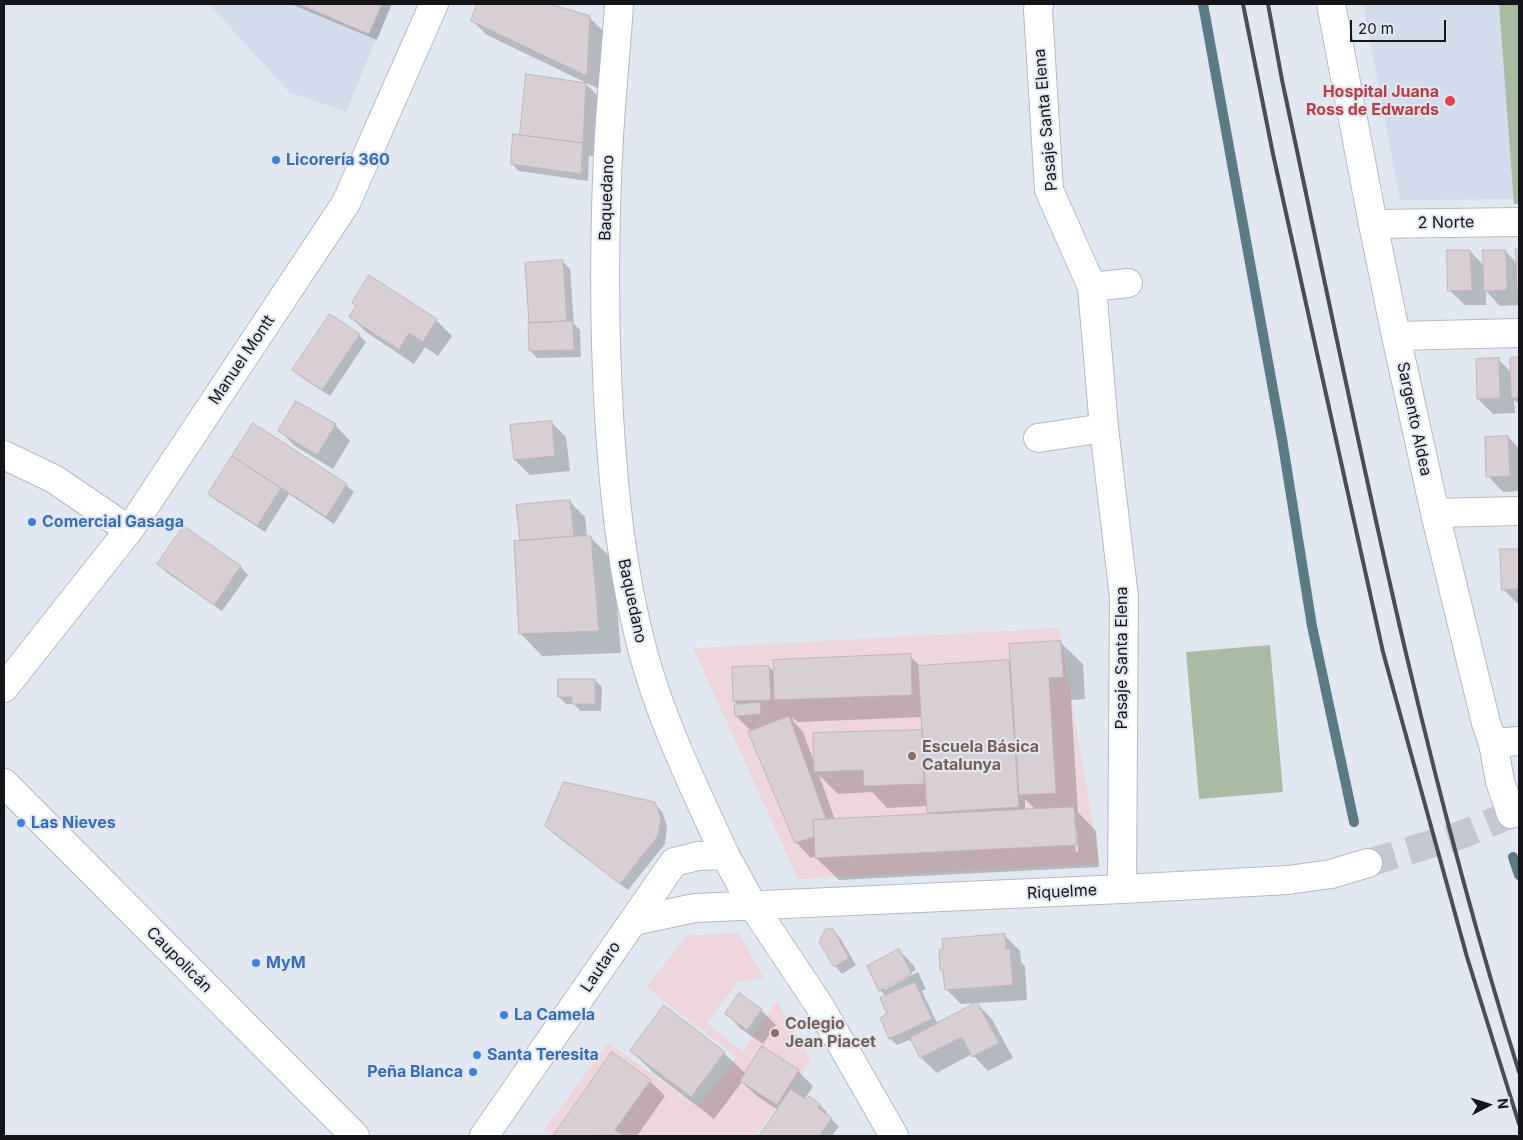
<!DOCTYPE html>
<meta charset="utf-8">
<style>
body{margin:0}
#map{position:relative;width:1523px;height:1140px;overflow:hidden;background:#e2e8f1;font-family:Inter,sans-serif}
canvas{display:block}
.frame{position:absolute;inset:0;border:5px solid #131518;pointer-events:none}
.north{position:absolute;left:1463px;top:1080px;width:50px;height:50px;-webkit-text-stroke:4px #e2e8f1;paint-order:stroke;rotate:85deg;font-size:14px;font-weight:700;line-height:20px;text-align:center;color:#131518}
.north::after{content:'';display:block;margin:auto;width:18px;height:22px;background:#131518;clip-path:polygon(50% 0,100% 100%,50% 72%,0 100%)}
.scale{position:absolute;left:1350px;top:20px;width:96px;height:22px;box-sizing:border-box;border:2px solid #131518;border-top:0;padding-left:6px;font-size:15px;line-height:18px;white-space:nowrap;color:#131518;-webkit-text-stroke:4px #e2e8f1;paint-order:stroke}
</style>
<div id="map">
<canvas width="1523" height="1140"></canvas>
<div class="frame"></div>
<div class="north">N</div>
<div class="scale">20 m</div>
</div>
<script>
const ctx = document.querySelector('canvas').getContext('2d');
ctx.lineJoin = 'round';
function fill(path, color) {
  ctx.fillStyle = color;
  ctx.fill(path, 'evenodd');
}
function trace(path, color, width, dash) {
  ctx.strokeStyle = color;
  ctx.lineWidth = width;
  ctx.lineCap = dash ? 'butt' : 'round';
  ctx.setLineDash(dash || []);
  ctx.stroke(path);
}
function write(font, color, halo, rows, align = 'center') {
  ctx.font = font + ' Inter,sans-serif';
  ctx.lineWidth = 4;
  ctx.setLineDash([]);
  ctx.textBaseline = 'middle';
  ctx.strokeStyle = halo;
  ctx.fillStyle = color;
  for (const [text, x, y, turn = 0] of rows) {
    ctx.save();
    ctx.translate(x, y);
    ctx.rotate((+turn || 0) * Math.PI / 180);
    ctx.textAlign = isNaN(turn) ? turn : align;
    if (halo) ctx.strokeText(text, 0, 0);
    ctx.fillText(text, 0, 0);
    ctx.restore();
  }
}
fill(new Path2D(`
 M209 4H391L346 112 289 92Z
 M1363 4H1519V199L1400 200Z`), '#d2dcec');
fill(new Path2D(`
 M1059 628 1100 864 798 879 693 648Z
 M738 933 764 978 738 982 707 1023 742 1052 777 1001 811 1060 755 1136H552L544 1130 608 1043 699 1106 736 1057 646 987 687 935Z`), '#efd6dd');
fill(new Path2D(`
 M1499 4H1519V204H1514Z
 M1270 645 1283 792 1199 799 1186 652Z`), '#a9bba2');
fill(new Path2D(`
 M291 4H392L377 40Z
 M478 4H545L589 17 604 32 601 90 487 35 472 20Z
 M586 84 601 99 598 157 589 156 588 181 519 171 512 164 524 137Z
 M1519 250V305L1500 306 1486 291V305H1465L1449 290 1470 251 1484 266 1505 251 1517 263V251Z
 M563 262 570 269 574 324 580 330 581 357 537 358 530 350Z
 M370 277 436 320 452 336 438 356 425 347 414 364 366 332 351 317 357 307Z
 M359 335 366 342 330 396 301 377 293 370Z
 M1519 358V404L1514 400 1515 413 1493 414 1478 399 1498 359 1511 372V359Z
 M551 422 566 437 570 471 530 475 515 460Z
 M253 425 346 485 354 492 334 524 289 494 265 532 217 501 209 494Z
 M335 425 350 441 333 469 295 446 280 431Z
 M1508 437 1519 448V491L1503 492 1488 476Z
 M570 502 585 517 587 537 591 538 613 560 621 653 542 656 520 633 521 542Z
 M185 528 241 567 248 575 222 611 166 572 159 564Z
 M1501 550H1519V605L1503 589Z
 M1060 642 1083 664 1085 699 1071 700 1078 812 1096 831 1099 867 839 880 816 858V856L811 858 796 842 752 732 736 716 739 705 734 701 769 667 774 672 910 656 921 667 1009 661 1012 665ZM792 717 798 722 923 717 924 733 921 731 814 762 803 732 793 721ZM819 775 838 794 872 792 887 808 928 806V812L932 815 835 820ZM1025 799 1036 810 1025 811ZM1074 830H1077L1078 852H1076Z
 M595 680 602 687 601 711H580L574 704H566L559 697Z
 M654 804 662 811 667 826 665 844 628 890 554 834 547 826Z
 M833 930 840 938 856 965 842 974 835 966Z
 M1005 936 1020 951 1021 962 1025 966 1027 1000 961 1004 946 989 945 973 941 970Z
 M899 950 914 966 916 970 884 987V990L918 972 926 989 922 991 938 1025 977 1004 992 1019 1013 1058 988 1071 972 1054 937 1073 921 1058 911 1039 897 1045 890 1038 887 997 880 990 868 967Z
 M664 1007 724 1053 746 1074 798 1071 813 1086 804 1100 820 1105 827 1112 825 1114 839 1126 832 1136H760L778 1110 757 1096 742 1082 714 1119 654 1073 631 1051Z
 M761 1010 776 1025 763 1044 741 1029 726 1013Z
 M650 1081 665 1096 637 1136H557L556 1135Z`), '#0003');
trace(new Path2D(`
 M1203 4 1282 439 1312 626 1354 822
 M1513 857 1519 875`), '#5a7a85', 10);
const building = new Path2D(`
 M299 4H382L369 34Z
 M477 4H550L590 16 587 76 471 21Z
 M526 74 586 83 583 143 520 135Z
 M513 134 583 143 581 174 511 164Z
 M1516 249H1519V290H1517Z
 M1447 250H1470L1472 290 1448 291Z
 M1483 250H1506L1507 290 1484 291Z
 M563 260 567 321 529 323 525 263Z
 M369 275 437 319 423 342 409 333 399 350 349 317 356 306 352 303Z
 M330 314 360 334 322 390 292 370Z
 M567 321H573L574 350 529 351 528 323Z
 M1519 357V398H1511L1510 358Z
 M1499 358 1500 398 1477 399 1476 359Z
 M296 401 336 424 317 455 278 431Z
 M552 421 555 456 514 460 510 425Z
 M253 423 347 484 326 517 232 456Z
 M1508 436 1510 476 1486 477 1485 437Z
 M232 456 281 488 257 526 208 494Z
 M570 500 574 536 520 541 516 505Z
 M184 526 241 566 214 605 157 564Z
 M574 536H591L599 631 519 634 514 541Z
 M1500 549H1519V589L1502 590Z
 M1061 641 1063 677 1049 678 1056 793 1019 795 1009 644Z
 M911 654 912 695 774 700 773 660Z
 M1009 660 1019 807 927 813 918 666Z
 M769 666 771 700 733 701 732 667Z
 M558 679H595V704H572V697H558Z
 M760 702 761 714 735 716 734 705Z
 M789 716 826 819 813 820 814 837 795 843 748 732Z
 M922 730 924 784 864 786 863 770 814 772 813 733Z
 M564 782 655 802 661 818 658 836 620 884 545 826Z
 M1074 807 1077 845 815 858 813 820Z
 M826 929H833L849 958 834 967 819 942Z
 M1005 934 1006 949H1010L1013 985 945 990 943 970H940L939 950 943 949 942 939Z
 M899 949 912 974 879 991 867 966Z
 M915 982 932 1019 889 1039 880 1018 887 1014 880 998Z
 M739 993 762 1009 747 1030 725 1014Z
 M977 1002 999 1043 972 1057 962 1037 920 1058 910 1038Z
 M664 1005 725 1052 691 1097 630 1051Z
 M762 1046 799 1070 777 1105 740 1081Z
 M612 1052 651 1080 615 1130 623 1135 556 1136 554 1135Z
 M791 1089 806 1100 809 1096 820 1104 818 1108 832 1118 819 1136H759Z`);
fill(building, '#d8ced4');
trace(building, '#bfb5bb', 1);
trace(new Path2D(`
 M1368 863 1461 835 1511 814`), '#c3c8d0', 28, [28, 14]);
const minor = new Path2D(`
 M1039 4 1038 10 1049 190 1092 287 1104 428 1124 597 1122 889
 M1373 224 1519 222
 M1092 287 1128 283
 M1396 336 1519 333
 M1038 438 1104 428
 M4 455 54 479 129 530
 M1435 513 1519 511
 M1493 743 1519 741
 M4 783 355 1136`);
const tertiary = new Path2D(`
 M619 4C616 55 610 106 608 156 604 242 604 329 609 415 614 495 622 574 643 652 662 723 695 789 725 855
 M753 906 819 1005 894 1136`);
const secondary = new Path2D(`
 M1331 4 1373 224 1396 336 1435 513 1486 723 1493 743 1500 781 1511 814
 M633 921 695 908 1122 889 1288 880 1331 874 1368 863
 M484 1136 674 862 698 856 725 855 753 906`);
const primary = new Path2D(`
 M4 688 129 530 346 203 434 4`);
trace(minor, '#b4bac3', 30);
trace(tertiary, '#b4bac3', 30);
trace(secondary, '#b4bac3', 30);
trace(primary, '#b4bac3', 30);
trace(minor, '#fff', 28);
trace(tertiary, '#fff', 28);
trace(secondary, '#fff', 28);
trace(primary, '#fff', 28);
trace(new Path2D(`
 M1243 4 1273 154 1383 652 1467 957 1519 1124
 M1268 4 1282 80C1353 412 1417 748 1519 1072`), '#494c50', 4);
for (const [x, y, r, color] of [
 [1450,101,6,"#e0444e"],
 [276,160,5,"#3f7fe0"],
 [32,522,5,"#3f7fe0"],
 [912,756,5,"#8d6e63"],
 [21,823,5,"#3f7fe0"],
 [256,963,5,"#3f7fe0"],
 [504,1015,5,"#3f7fe0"],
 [775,1033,5,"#8d6e63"],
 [477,1055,5,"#3f7fe0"],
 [473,1072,5,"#3f7fe0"]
]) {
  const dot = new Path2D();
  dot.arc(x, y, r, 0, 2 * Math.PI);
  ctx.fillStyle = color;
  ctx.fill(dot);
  trace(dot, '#e2e8f1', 2);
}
write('bold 16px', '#be3a42', '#e2e8f1', [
 ["Hospital Juana",1439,92],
 ["Ross de Edwards",1439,110]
], 'right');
write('16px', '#131518', '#e2e8f1', [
 ["Pasaje Santa Elena",1046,120,-95],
 ["Baquedano",607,198,-88],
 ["2 Norte",1446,223,-1],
 ["Manuel Montt",242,360,-56],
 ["Sargento Aldea",1414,419,78],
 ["Baquedano",632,601,78],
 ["Pasaje Santa Elena",1122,658,-90],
 ["Riquelme",1062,892,-3],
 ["Caupolicán",179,960,45],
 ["Lautaro",601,967,-56]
]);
write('bold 16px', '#366cbe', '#e2e8f1', [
 ["Licorería 360",286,160],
 ["Comercial Gasaga",42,522],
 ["Las Nieves",31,823],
 ["MyM",266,963],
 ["La Camela",514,1015],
 ["Santa Teresita",487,1055],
 ["Peña Blanca",463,1072,"right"]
], 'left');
write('bold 16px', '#785e54', '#e2e8f1', [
 ["Escuela Básica",922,747],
 ["Catalunya",922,765],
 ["Colegio",785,1024],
 ["Jean Piacet",785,1042]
], 'left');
</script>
